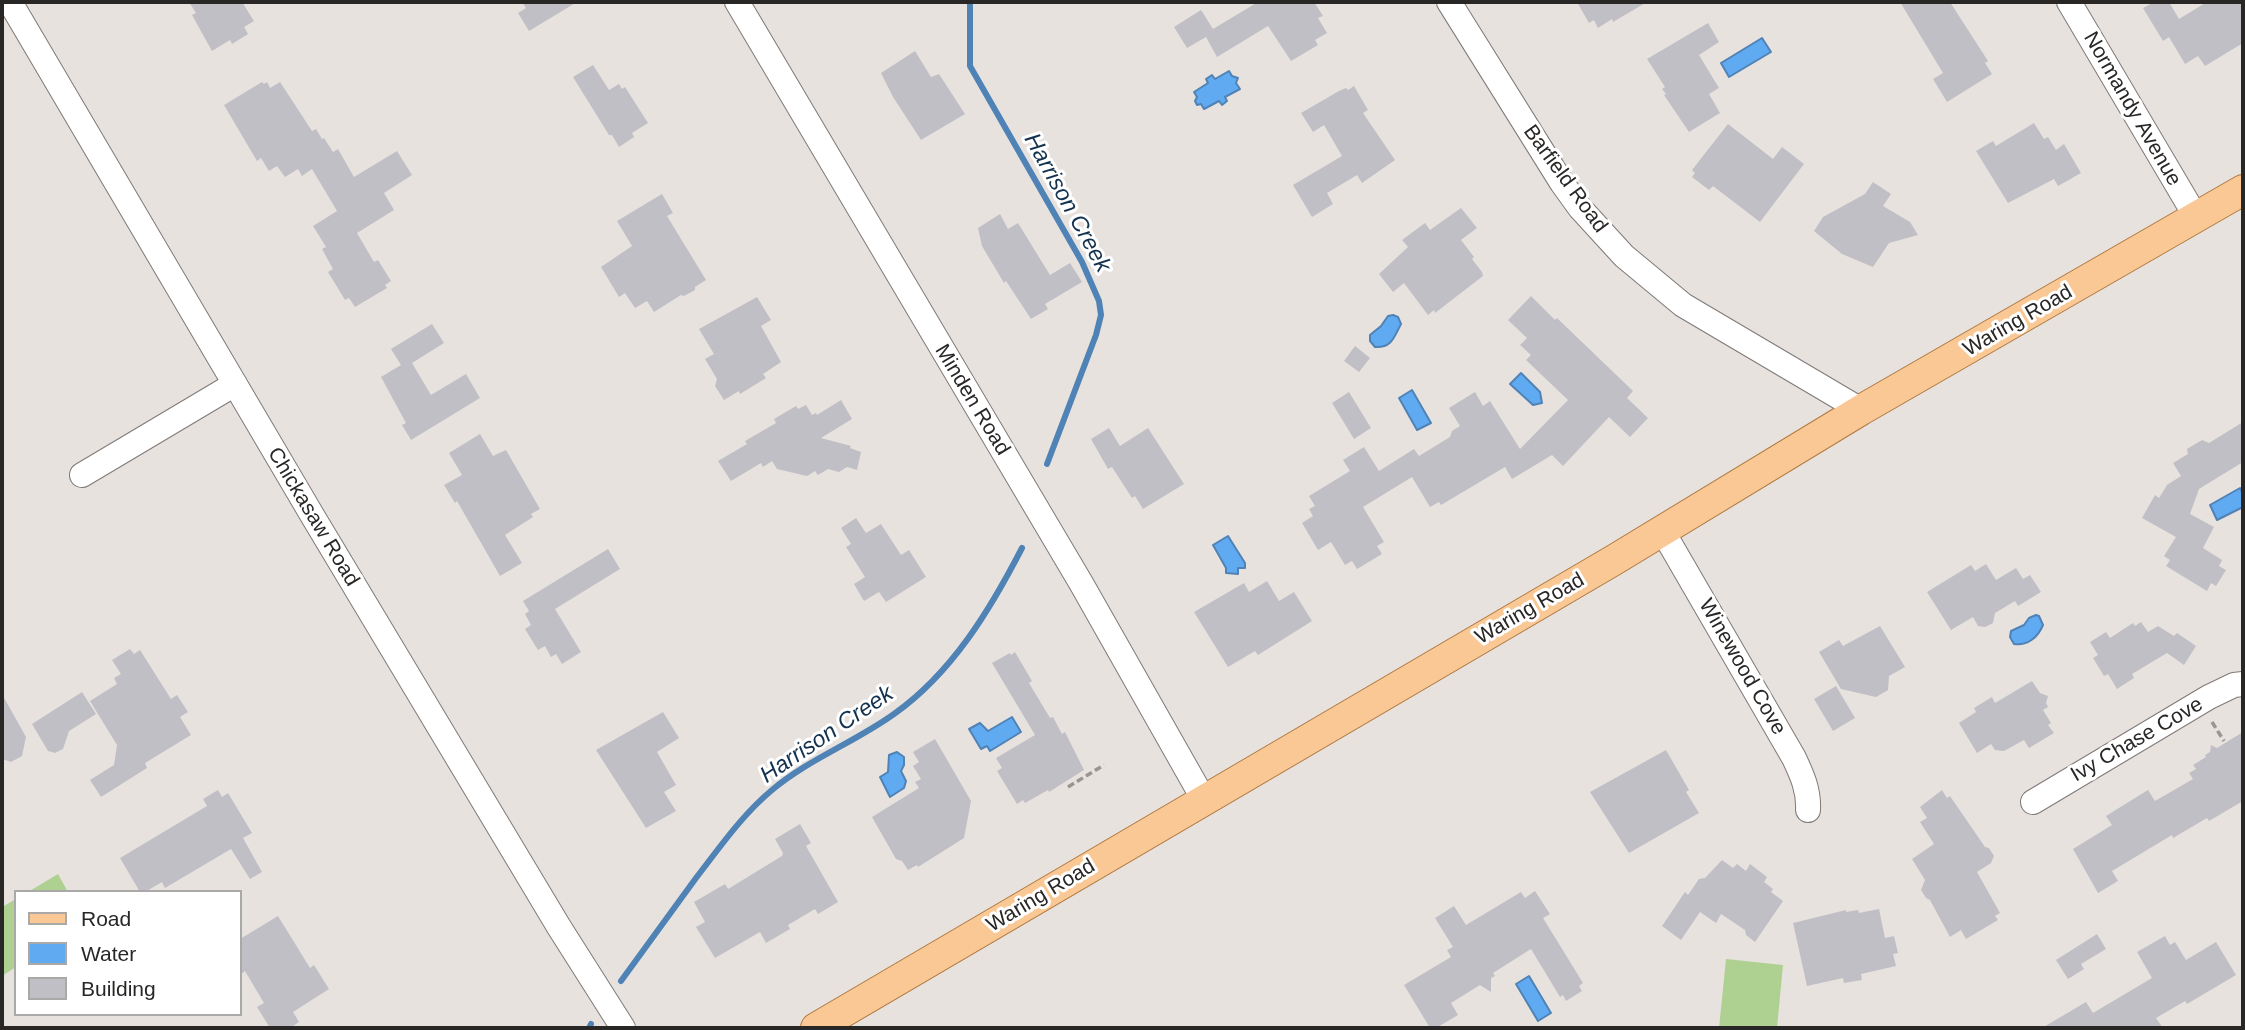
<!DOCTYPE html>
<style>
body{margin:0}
#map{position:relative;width:2245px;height:1030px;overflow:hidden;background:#e8e2df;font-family:Arial,sans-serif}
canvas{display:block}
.frame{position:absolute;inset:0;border:4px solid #292726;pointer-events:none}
.legend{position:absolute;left:14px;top:890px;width:228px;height:126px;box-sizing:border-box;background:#fff;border:2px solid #a9a9a8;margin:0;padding:9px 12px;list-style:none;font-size:21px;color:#292726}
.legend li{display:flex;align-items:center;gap:14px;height:35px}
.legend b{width:35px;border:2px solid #a9a9a8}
</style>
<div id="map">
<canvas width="2245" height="1030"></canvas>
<div class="frame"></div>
<ul class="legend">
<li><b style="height:9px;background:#fac894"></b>Road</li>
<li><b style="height:19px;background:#60aaf2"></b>Water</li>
<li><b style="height:19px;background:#c0bfc5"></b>Building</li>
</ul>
</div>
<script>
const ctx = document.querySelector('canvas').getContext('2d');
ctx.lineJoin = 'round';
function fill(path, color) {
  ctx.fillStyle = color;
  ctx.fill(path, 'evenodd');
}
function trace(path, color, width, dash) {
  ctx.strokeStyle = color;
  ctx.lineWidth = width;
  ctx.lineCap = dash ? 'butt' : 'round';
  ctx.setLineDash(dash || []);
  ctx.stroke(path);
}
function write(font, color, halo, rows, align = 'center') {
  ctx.font = font + ' Arial,sans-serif';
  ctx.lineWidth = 6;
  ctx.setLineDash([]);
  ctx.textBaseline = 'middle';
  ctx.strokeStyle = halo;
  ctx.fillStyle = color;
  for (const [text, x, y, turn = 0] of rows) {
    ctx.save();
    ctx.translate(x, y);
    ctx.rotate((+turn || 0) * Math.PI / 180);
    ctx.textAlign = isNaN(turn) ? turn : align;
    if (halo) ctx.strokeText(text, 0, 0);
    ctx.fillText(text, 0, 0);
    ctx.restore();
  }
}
fill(new Path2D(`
 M58 874 68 892H28Z
 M16 899V967L2 976V907Z
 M1726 959 1783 965 1777 1028H1719Z`), '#aed191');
const water = new Path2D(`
 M1762 38 1771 52 1729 77 1721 63Z
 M1229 71 1232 76 1238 78 1236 83 1240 89 1225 97 1227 101 1222 105 1219 101 1204 109 1201 104 1197 105 1195 101 1197 97 1194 92 1208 83 1206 79 1212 75 1215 79Z
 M1393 315 1398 317 1401 324C1394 337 1392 348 1375 347L1370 341V335L1381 326 1388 316Z
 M1521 373 1540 392 1542 403 1533 405 1510 384Z
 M1412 390 1431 423 1417 430 1399 398Z
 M2240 488 2243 494V507L2217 520 2210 505Z
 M1228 536 1245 563V568H1238V574L1226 573V568L1213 545Z
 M2036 615 2039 616 2043 625C2038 637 2028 646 2014 644L2010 637 2011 631 2024 625 2029 618Z
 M1012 717 1021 732 990 751 987 746 981 749 969 729 980 723 988 731Z
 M897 752 904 757V765L901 771 906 781 904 788 890 797 880 777 888 772 889 755Z
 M1529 976 1551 1013 1538 1021 1516 984Z`);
fill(water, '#60aaf2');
trace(water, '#5083b5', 2);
trace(new Path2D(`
 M970 2V66L1082 262 1099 301 1101 315 1096 335 1047 464
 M621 981C646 947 671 912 696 878 720 847 742 815 772 790 809 759 855 742 894 714 952 673 990 610 1022 548
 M589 1028 591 1024`), '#5083b5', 6);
fill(new Path2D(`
 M189 2H242L254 21 244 27 248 34 232 44 230 40 212 51 192 15 196 13Z
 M522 2H577L529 31 518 13 526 8Z
 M1258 2H1314L1323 16 1318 18 1327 33 1315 40 1318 45 1291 61 1268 26 1217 57 1206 37 1187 48 1174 27 1201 10 1213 29Z
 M1577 2H1647L1613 22 1612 19 1598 28 1594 20 1589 23Z
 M1900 2H1950L1988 61 1985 63 1992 74 1947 102 1933 79 1943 73Z
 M2154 2H2169L2179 19 2207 2H2243V43L2205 66 2198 56 2185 64 2169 37 2163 41 2143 8Z
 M1708 23 1719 42 1699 55 1719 88 1709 94 1720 113 1689 132 1664 95 1666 94 1662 89 1665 87 1647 59Z
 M915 51 931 77 939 74 965 114 921 140 893 97 881 73Z
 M593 65 609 90 619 84 622 89 625 87 648 123 632 133 634 137 619 147 612 135H609L573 77Z
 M262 82 264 84 267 82 270 88 280 82 312 131 316 129 322 139 324 138 333 152 338 149 354 177 397 151 412 175 384 193 394 210 357 233 374 262 378 260 391 281 385 285 387 288 355 307 349 298 345 300 328 272 333 269 322 249 326 247 313 226 337 211 312 169 302 176 298 169 285 177 277 166 269 171 261 158 257 161 224 105Z
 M1354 86 1368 110 1363 113 1395 160 1362 183 1357 175 1327 193 1333 204 1312 217 1293 185 1342 156 1324 125 1313 132 1301 113 1339 91 1346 88 1348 90Z
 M2034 123 2044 139 2048 137 2056 150 2064 144 2081 173 2058 186 2054 179 2008 203 1976 151 1993 141 1996 146Z
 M1728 124 1773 159 1782 147 1804 164 1760 222 1713 186 1709 190 1692 177 1695 173 1692 170Z
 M1873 182 1891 194 1883 206 1910 222 1918 235 1889 243 1873 267 1842 254 1814 231 1823 217 1865 194Z
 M662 194 673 213 667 216 706 280 695 287V290L684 296 681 295 654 312 647 301 635 308 625 293 619 297 601 267 632 246 617 221Z
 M1461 208 1477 228 1461 240 1474 257 1472 259 1482 272 1483 276 1435 313 1434 310 1428 315 1404 283 1393 292 1379 274 1408 247 1402 240 1425 223 1430 230Z
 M1000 214 1008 229 1018 223 1050 275 1070 263 1082 282 1045 304 1048 309 1031 319 1006 281 1004 283 982 246 978 228Z
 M1531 296 1555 320 1557 318 1633 391 1627 398 1648 418 1630 437 1609 417 1563 466 1552 455 1512 479 1505 467 1441 505 1439 502 1430 507 1412 477 1363 507 1384 542 1377 546 1382 554 1357 569 1352 561 1345 565 1331 542 1318 550 1302 523 1313 516 1309 509 1315 506 1309 496 1350 471 1343 460 1364 447 1379 471 1414 449 1419 456 1450 437 1452 431 1460 426 1449 408 1475 392 1483 406 1490 401 1520 449 1568 400 1526 360 1531 355 1520 345 1527 338 1508 320Z
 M757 297 771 320 761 326 781 362 763 374 766 378 740 394 739 391 724 400 715 386 717 379 705 359 714 354 699 329Z
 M432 324 444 343 412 363 431 395 466 374 480 398 411 440 402 425 406 423 381 377 401 365 391 349Z
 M1355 346 1370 358 1359 372 1344 361Z
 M1349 392 1371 428 1354 439 1332 403Z
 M841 400 852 419 821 438 851 446 850 448 861 452 857 470 847 467 839 472 828 469 818 475 815 471 807 476 777 469 772 461 763 467 761 463 731 481 718 461 747 444 745 441 776 423 774 419 796 406 798 409 806 405 812 415 816 413 817 415Z
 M2243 422V462L2199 489 2190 514 2214 527 2203 548 2222 560 2219 566 2226 570 2216 586 2211 583 2207 591 2166 566 2170 560 2164 556 2176 537 2142 518 2155 495 2159 498 2167 485 2181 476 2173 463 2188 454 2187 449 2202 440 2209 443Z
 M1109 428 1120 446 1148 428 1184 484 1143 509 1135 496 1132 498 1112 467 1108 469 1091 439Z
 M480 434 493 456 506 450 540 509 531 514 533 517 505 535 522 563 500 576 457 501 455 503 444 485 462 475 449 453Z
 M856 518 866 533 881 524 901 555 909 550 926 577 886 602 879 592 864 601 854 584 865 577 846 547 851 544 841 528Z
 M608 549 620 569 555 609 581 652 562 664 556 654 551 657 545 646 538 650 525 629 531 625 525 614 529 611 523 601Z
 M1986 564 1996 580 2016 568 2023 579 2030 575 2041 592 2018 606 2015 601 1995 613 1993 623 1985 627 1978 626 1973 617 1951 630 1927 592 1971 565 1975 571Z
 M1267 581 1279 601 1294 592 1312 621 1258 655 1255 651 1228 667 1194 612 1244 583 1249 592Z
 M2141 622 2148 632 2158 626 2174 636 2177 633 2196 646 2184 665 2167 653 2132 674 2134 678 2117 689 2108 674 2104 676 2093 658 2098 655 2090 642 2106 632 2110 638 2133 623 2135 626Z
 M1880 626 1905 667 1889 676 1888 690 1876 697 1841 689 1819 652 1839 640 1843 646Z
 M130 649 134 654 140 650 171 699 177 695 188 712 180 717 191 735 145 763 147 768 101 797 90 780 114 765 117 745 90 701 117 684 114 678 121 674 112 660Z
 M1015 652 1032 681 1029 683 1050 718 1053 717 1062 734 1065 732 1084 770 1049 792 1048 790 1025 803 1023 800 1017 804 997 771 1002 768 996 758 1035 735 992 663 1010 653 1011 655Z
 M2032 681 2040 693 2048 696 2046 703 2048 707 2043 710 2051 723 2048 725 2054 733 2029 748 2024 740 2004 751 1995 750 1991 744 1977 753 1959 723 1976 712 1974 708 1992 697 1995 703Z
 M1836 686 1855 718 1833 731 1814 699Z
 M82 692 96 714 69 731 63 749 55 753 48 751 32 724Z
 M2 694 26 737 22 756 11 762 2 759Z
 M663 712 679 738 657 752 676 785 664 792 676 811 646 828 596 750Z
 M2243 732V801L2209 821 2207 818 2173 838 2172 835 2112 871 2118 881 2098 893 2073 849 2112 825 2106 816 2148 790 2155 801 2193 779 2189 773 2196 769 2193 765 2206 757 2205 755 2210 752 2211 745 2217 748Z
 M935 739 971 801 964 838 918 867 917 865 908 870 902 861 896 859 872 817 919 788 915 782 921 779 913 766 919 762 913 752Z
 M1666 750 1689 790 1686 792 1699 813 1629 853 1590 792Z
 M218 790 222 797 228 793 252 833 243 838 262 872 250 879 231 849 165 888 162 882 145 892H140L120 858 207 806 203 799Z
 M1942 790 1947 798 1950 796 1985 847 1989 848 1994 856 1991 863 1977 872 2000 913 1995 916 1998 920 1966 939 1961 930 1950 937 1930 900 1926 898 1921 890 1925 880 1912 859 1934 844 1920 822 1927 818 1920 807Z
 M800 824 811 843 806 846 838 902 818 914 815 909 788 925 790 929 766 943 760 932 715 958 696 927 705 922 694 902 725 884 728 889 782 856 783 853 775 839Z
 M1722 860 1733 868 1737 864 1746 871 1750 864 1767 877 1764 882 1773 889 1771 892 1783 901 1755 942 1746 935 1745 930 1721 914 1716 923 1700 912 1681 940 1662 926 1685 892 1688 895 1699 879 1705 878Z
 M1535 891 1550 914 1543 918 1583 983 1579 986 1582 991 1566 1001 1563 995 1560 997 1531 949 1493 973 1495 976 1491 978V992L1480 985 1451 1003 1458 1015 1436 1028H1430L1404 985 1451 957 1447 950 1453 947 1435 918 1454 906 1466 925 1521 892 1525 898Z
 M1879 909 1885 938 1894 936 1898 953 1893 954 1896 966 1861 974 1862 980 1844 983 1843 978 1807 986 1793 923 1846 910V912L1858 910 1859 913Z
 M278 916 310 968 314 965 329 989 293 1012 299 1022 290 1028H270L257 1007 264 1003 245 971 240 975V939Z
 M2097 934 2106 949 2081 964 2084 969 2068 979 2056 960Z
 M2165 936 2170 945 2175 942 2186 960 2216 942 2236 975 2187 1004 2185 1001 2156 1018 2163 1028H2042L2086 1002 2093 1013 2152 978 2137 952Z`), '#c0bfc5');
const minor = new Path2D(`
 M10 2 312 515 559 927 623 1028
 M737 2 1081 583 1204 800
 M1449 2 1562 183 1580 208 1624 256 1683 305 1861 410
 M2069 2 2196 217
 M82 475 235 384
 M1662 530 1794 758C1802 775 1809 790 1808 810
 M2033 802 2209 697 2234 685 2243 684`);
const major = new Path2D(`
 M816 1028 1614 560 1861 410 2243 190`);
trace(minor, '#7f7977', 26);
trace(major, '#ae783f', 32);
trace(new Path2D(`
 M2212 722 2224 741
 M1068 787 1104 765`), '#9a9593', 3.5, [7, 3.5]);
trace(minor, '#fff', 24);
trace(major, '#fac894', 30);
write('21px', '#292726', '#fff', [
 ["Normandy Avenue",2132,109,60],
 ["Barfield Road",1565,179,54],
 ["Waring Road",2018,321,-30],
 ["Minden Road",972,400,59],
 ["Chickasaw Road",313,517,59],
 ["Waring Road",1530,609,-30],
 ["Winewood Cove",1742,667,60],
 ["Ivy Chase Cove",2137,740,-30],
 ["Waring Road",1041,896,-31]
]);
write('italic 23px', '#13324f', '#fff', [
 ["Harrison Creek",1067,203,61],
 ["Harrison Creek",827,735,-34]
]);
</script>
